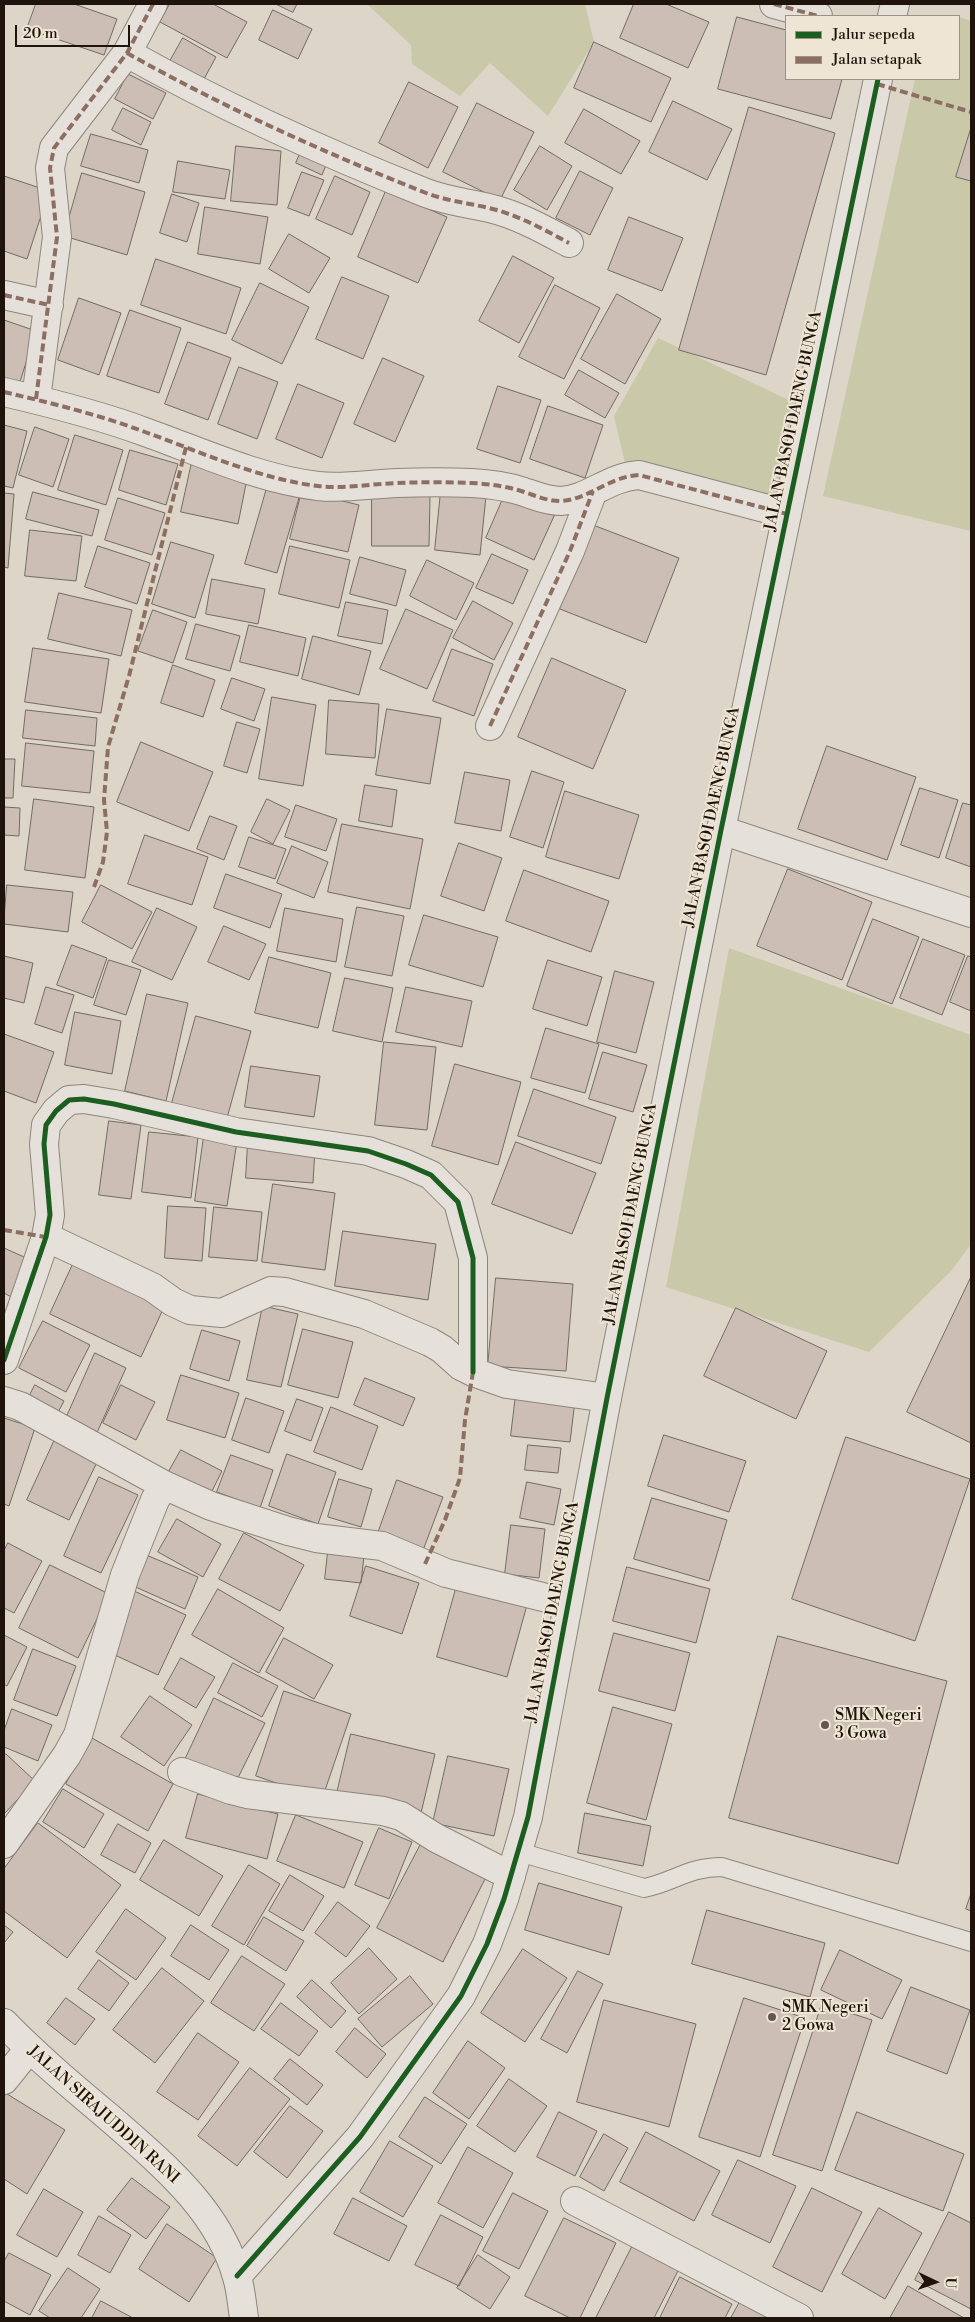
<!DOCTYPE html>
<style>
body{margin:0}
#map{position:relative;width:975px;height:2322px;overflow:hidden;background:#ddd5c7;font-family:"Libre Bodoni",serif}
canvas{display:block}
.frame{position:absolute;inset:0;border:5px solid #1f140c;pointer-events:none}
.legend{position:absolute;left:785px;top:15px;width:175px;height:65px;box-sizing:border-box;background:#efe5d4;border:1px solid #9c9184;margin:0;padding:6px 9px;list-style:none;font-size:15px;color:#1f140c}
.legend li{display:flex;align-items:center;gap:10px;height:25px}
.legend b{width:25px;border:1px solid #9c9184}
.north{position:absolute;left:910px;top:2257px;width:50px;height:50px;-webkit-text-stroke:4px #efe5d4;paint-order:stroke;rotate:93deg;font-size:14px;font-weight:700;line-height:20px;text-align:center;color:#1f140c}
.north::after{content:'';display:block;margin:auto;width:18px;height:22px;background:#1f140c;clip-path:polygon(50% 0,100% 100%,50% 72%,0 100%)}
.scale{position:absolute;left:15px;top:25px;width:115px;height:22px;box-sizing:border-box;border:2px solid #1f140c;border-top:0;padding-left:6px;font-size:15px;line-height:18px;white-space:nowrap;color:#1f140c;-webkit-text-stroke:4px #efe5d4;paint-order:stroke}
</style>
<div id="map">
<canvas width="975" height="2322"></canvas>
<div class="frame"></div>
<ul class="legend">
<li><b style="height:6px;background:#1b5e20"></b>Jalur sepeda</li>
<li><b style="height:6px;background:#8d6e63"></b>Jalan setapak</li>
</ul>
<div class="north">U</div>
<div class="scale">20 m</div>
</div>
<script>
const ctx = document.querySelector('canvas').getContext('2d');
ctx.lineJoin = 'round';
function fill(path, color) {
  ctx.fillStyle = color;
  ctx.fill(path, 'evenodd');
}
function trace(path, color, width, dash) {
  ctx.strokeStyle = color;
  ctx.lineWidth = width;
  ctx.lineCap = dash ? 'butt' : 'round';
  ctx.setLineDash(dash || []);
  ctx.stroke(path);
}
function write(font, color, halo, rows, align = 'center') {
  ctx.font = font + ' "Libre Bodoni",serif';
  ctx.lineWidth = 4;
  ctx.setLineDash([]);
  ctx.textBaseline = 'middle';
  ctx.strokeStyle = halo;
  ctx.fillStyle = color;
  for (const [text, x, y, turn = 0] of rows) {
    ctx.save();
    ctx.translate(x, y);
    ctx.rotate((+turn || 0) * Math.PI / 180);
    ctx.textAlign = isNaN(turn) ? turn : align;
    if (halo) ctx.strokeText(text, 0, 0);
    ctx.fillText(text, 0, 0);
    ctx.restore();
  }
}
fill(new Path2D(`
 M367 4H585L594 42 548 116 490 63 460 96 412 64 411 45Z
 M959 17 971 21V531L823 496 915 79H959Z
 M658 338 795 403 782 503 626 467 614 416Z
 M729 948 971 1035V1244L952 1270 869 1352 666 1287Z`), '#c9c8a8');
const building = new Path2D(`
 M36 4H74L117 19 104 55 27 29Z
 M170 4H213L247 22 227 58 160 22Z
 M276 4H297L293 12Z
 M634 4H666L709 22 688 68 620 38Z
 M273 10 312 29 298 59 259 40Z
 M737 17 786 30V79H842L831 119 718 89Z
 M183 38 216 57 198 90 164 72Z
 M594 42 671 78 651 122 574 88Z
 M128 74 166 93 153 119 115 99Z
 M409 82 458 107 428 168 379 143Z
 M673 101 732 129 707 180 649 152Z
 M477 103 534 132 500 200 443 172Z
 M749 107 835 133 766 375 679 350Z
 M123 108 151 122 141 145 112 130Z
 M584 109 640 141 621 174 565 143Z
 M971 128V181L956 177Z
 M91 134 148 150 139 183 81 166Z
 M236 146 281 151 277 205 231 201Z
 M540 146 572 166 547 210 514 190Z
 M303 147 328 160 322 175 296 163Z
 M178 161 230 170 225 199 173 192Z
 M580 171 613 188 590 235 556 218Z
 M302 172 324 180 309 216 288 208Z
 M82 173 145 192 127 255 64 236Z
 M4 176 49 191 27 259 4 251Z
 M335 176 370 192 352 235 316 219Z
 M386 191 447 217 418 283 358 257Z
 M172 194 199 203 187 242 160 233Z
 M205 207 268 217 260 264 198 254Z
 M629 217 683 238 662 291 608 270Z
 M289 234 330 258 309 293 269 269Z
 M513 256 554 278 519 343 479 321Z
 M156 259 241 288 226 334 141 305Z
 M342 277 389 296 363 359 316 339Z
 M260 283 309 307 282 364 232 340Z
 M555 285 600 308 564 379 519 357Z
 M617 294 661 319 625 384 581 359Z
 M79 298 121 313 99 375 58 360Z
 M130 310 181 328 159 393 107 376Z
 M4 320 36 331 19 385 4 380Z
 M188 342 231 358 208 420 165 404Z
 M383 358 424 376 395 442 354 424Z
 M239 367 278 382 257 439 218 424Z
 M579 370 619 393 605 418 565 395Z
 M298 384 344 403 322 458 276 439Z
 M498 386 541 400 520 463 477 449Z
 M548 406 603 425 585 478 530 459Z
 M4 425 27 431 13 488 4 486Z
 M35 427 69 439 53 487 19 475Z
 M75 435 123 450 106 505 58 490Z
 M130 450 178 464 166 505 119 490Z
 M192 462 248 474 238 524 181 512Z
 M269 481 301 491 277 573 245 564Z
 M302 491 359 505 348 552 290 539Z
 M441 491 486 496 480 555 435 550Z
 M33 492 99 510 92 536 26 519Z
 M506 492 555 514 534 560 486 538Z
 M4 493 14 494 8 568 4 567Z
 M372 495 430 496 429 546H372Z
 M118 498 165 513 152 555 105 540Z
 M593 525 679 558 646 643 560 609Z
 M30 530 82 536 76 581 25 576Z
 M171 542 214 555 195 618 152 604Z
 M98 546 150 563 137 604 85 587Z
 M290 546 350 560 339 608 279 594Z
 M492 554 528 570 513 604 476 588Z
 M360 557 406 570 396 606 350 594Z
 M427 560 474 583 456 620 410 596Z
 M212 579 265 589 258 624 206 614Z
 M59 593 132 610 121 656 48 639Z
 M473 601 513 623 494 660 453 638Z
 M346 602 388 610 382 644 338 636Z
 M406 609 453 630 427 689 380 669Z
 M153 610 187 622 173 663 138 651Z
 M196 624 240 636 230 671 186 659Z
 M249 625 306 638 298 676 240 662Z
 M313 636 371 651 359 695 302 679Z
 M33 648 109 659 101 713 25 702Z
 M452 649 493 664 474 716 433 701Z
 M552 658 626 690 593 769 518 737Z
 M173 665 215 680 203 717 161 703Z
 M232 678 265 689 254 721 221 709Z
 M272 697 316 705 303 786 259 779Z
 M329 700 379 704 375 758 326 754Z
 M387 709 441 718 430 784 376 775Z
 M26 710 97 718 95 746 23 738Z
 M237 722 260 729 247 773 224 766Z
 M141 742 213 772 189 831 117 802Z
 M26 743 94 751 90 793 22 786Z
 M827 746 916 777 887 860 798 829Z
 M4 759H15L13 798H4Z
 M532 771 564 782 543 848 510 837Z
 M465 772 510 780 501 831 455 823Z
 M365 785 397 790 392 827 359 821Z
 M920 788 958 800 939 858 901 845Z
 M565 791 639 815 619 879 546 857Z
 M34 799 94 807 85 878 25 870Z
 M267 799 290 810 273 844 251 832Z
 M963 803 971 805V867L946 858Z
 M296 805 337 819 326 851 285 837Z
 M4 807 20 808 19 836 4 835Z
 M210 816 237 826 224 860 197 849Z
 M342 824 423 839 410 909 328 892Z
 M145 835 208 857 192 905 128 884Z
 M249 837 286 849 275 879 239 867Z
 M459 843 502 858 484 911 441 896Z
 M292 846 328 862 314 898 277 883Z
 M788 869 872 902 842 980 757 946Z
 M524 870 609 901 591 952 506 921Z
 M226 874 282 894 270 928 214 908Z
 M7 885 73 892 68 932 4 924Z
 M101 885 152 912 132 949 82 922Z
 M357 907 404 916 392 976 345 967Z
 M157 908 197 927 172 980 132 962Z
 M285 908 343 919 336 962 277 951Z
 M424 915 498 937 483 987 409 965Z
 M873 919 919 937 892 1004 847 986Z
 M224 926 266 944 249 980 208 962Z
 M923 939 965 955 942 1015 900 998Z
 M72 945 107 958 93 998 57 985Z
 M4 956 33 963 24 1003 4 998Z
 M968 956 971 957V1011L950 1002Z
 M269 957 331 973 318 1028 255 1013Z
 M109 960 141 970 126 1015 94 1005Z
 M548 960 602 977 587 1026 533 1009Z
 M615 971 654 982 636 1053 597 1042Z
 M345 978 393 988 382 1042 333 1031Z
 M46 987 74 995 62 1033 35 1024Z
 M406 987 472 1001 462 1047 396 1032Z
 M147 994 188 1003 166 1101 125 1091Z
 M75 1012 121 1021 112 1074 65 1065Z
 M196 1016 251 1031 227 1118 172 1103Z
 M546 1028 599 1044 585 1093 531 1078Z
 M4 1034 54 1052 36 1103 4 1091Z
 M384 1042 436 1047 427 1130 375 1125Z
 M603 1052 647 1065 633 1112 589 1099Z
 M455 1064 521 1082 498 1165 432 1146Z
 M251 1066 320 1076 314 1117 245 1107Z
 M534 1089 616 1117 601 1164 518 1136Z
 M109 1121 141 1125 131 1199 99 1195Z
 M149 1132 198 1137 191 1198 142 1192Z
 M204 1136 237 1141 227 1206 195 1201Z
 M516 1142 596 1173 572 1234 492 1204Z
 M248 1143 315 1148 313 1183 246 1178Z
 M273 1184 335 1193 325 1270 262 1262Z
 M168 1206 206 1208 202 1261 165 1258Z
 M214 1207 262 1212 257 1261 209 1257Z
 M343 1231 436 1244 428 1300 335 1286Z
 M4 1248 33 1261 15 1299 4 1293Z
 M74 1262 165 1305 141 1357 50 1314Z
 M971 1277V1443L907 1412Z
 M496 1278 573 1284 566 1371 488 1366Z
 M263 1306 298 1314 281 1387 247 1380Z
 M736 1308 827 1351 796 1419 704 1376Z
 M43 1321 90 1345 66 1392 19 1368Z
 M303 1329 353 1342 338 1398 288 1385Z
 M202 1330 240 1341 229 1381 190 1369Z
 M95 1353 126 1368 95 1437 64 1423Z
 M181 1375 239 1393 225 1438 167 1420Z
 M365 1378 415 1398 403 1426 354 1405Z
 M35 1385 64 1401 54 1420 25 1405Z
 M121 1385 155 1402 136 1440 103 1423Z
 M516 1394 575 1401 570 1442 511 1436Z
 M246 1398 284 1411 269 1453 232 1440Z
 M297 1399 323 1408 311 1441 285 1431Z
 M331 1407 378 1426 362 1470 314 1452Z
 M4 1418 35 1428 9 1506 4 1504Z
 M57 1435 100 1456 69 1520 27 1500Z
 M664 1435 746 1461 729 1512 648 1486Z
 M846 1437 970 1479 915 1641 792 1599Z
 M528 1445 561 1448 558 1473 525 1470Z
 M181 1450 222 1471 209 1497 167 1475Z
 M287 1454 336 1472 318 1524 269 1506Z
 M231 1455 273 1470 260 1508 217 1492Z
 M99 1477 138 1495 101 1573 64 1556Z
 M339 1479 372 1489 361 1527 328 1517Z
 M397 1480 443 1497 422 1553 377 1536Z
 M527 1482 561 1489 554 1525 520 1518Z
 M652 1498 727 1520 709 1581 634 1559Z
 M177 1519 221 1544 203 1577 158 1552Z
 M511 1525 545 1529 539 1578 505 1574Z
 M244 1533 304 1565 280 1611 219 1579Z
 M8 1543 42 1561 14 1613 4 1608V1551Z
 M328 1552 364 1556 361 1583 325 1579Z
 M144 1554 198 1577 185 1609 131 1585Z
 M50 1565 109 1594 78 1658 19 1628Z
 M366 1566 419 1583 402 1634 350 1616Z
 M627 1567 710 1589 696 1643 613 1621Z
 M457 1585 527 1605 507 1677 437 1657Z
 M218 1589 284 1628 259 1673 192 1635Z
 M132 1590 186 1615 158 1675 104 1650Z
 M614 1633 690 1653 675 1711 599 1691Z
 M4 1635 27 1647 7 1686 4 1684Z
 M778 1636 947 1681 898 1864 729 1818Z
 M284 1638 333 1665 314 1699 266 1672Z
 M33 1649 76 1666 57 1716 14 1700Z
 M181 1658 215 1677 196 1708 164 1689Z
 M233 1663 278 1686 262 1717 218 1693Z
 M284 1691 351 1714 322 1799 256 1776Z
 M150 1696 192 1725 164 1766 121 1737Z
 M214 1698 265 1723 233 1788 183 1764Z
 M613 1707 672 1724 646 1820 587 1803Z
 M12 1709 52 1725 38 1761 4 1747V1731Z
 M351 1734 435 1754 421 1813 337 1793Z
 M92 1738 173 1784 148 1831 66 1784Z
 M6 1754 35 1781 4 1814V1756Z
 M448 1756 509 1769 494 1836 433 1823Z
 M63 1789 104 1814 84 1848 43 1822Z
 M198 1794 278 1814 267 1859 186 1838Z
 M585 1813 651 1826 643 1866 578 1853Z
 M296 1815 363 1842 344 1888 277 1861Z
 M38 1823 121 1885 67 1958 4 1911V1869Z
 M118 1824 151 1843 135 1873 101 1855Z
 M379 1828 412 1842 389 1899 355 1885Z
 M164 1840 223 1876 199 1916 140 1880Z
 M422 1842 487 1875 443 1962 377 1928Z
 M249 1865 280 1884 244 1945 212 1926Z
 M290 1875 324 1896 303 1931 269 1911Z
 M539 1883 622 1907 609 1955 525 1930Z
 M971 1894V1911L966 1909Z
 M338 1902 370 1926 346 1957 315 1933Z
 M126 1909 166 1938 136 1980 96 1952Z
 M707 1910 825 1943 810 1997 692 1964Z
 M264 1917 304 1941 286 1971 247 1946Z
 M4 1925 13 1932 4 1943Z
 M191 1925 229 1950 209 1980 171 1956Z
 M369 1948 397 1979 359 2014 331 1983Z
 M523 1949 567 1978 525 2042 481 2013Z
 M840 1950 902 1980 882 2019 821 1990Z
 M242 1956 285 1984 254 2031 211 2003Z
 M99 1960 129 1983 109 2011 78 1989Z
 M162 1968 204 2001 155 2063 113 2030Z
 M578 1971 603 1984 567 2053 541 2039Z
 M410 1976 433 2004 382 2047 358 2019Z
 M312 1980 346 2011 331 2028 297 1997Z
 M911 1987 970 2010 947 2074 887 2051Z
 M66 1998 95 2019 75 2045 47 2023Z
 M744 1998 805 2018 760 2157 699 2137Z
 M604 2000 696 2024 669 2127 577 2102Z
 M281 2003 318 2031 299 2056 261 2029Z
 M822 2004 872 2020 822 2171 773 2155Z
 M355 2028 386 2054 367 2078 336 2052Z
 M198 2033 239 2062 198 2120 157 2092Z
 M468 2041 505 2068 469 2119 433 2093Z
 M290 2059 323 2085 307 2105 274 2079Z
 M250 2068 290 2099 237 2166 198 2136Z
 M509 2079 547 2106 515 2152 477 2126Z
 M4 2092 65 2130 27 2194 4 2179Z
 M425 2097 467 2124 441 2164 399 2137Z
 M290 2106 323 2131 287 2178 254 2152Z
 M559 2112 597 2131 575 2176 537 2157Z
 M857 2112 964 2154 943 2211 835 2170Z
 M646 2132 720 2171 694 2221 620 2182Z
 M604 2134 628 2148 604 2191 580 2177Z
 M390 2141 433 2166 403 2217 360 2192Z
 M468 2147 513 2173 483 2228 438 2203Z
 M738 2160 796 2186 770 2243 712 2215Z
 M132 2178 170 2207 146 2239 107 2210Z
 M812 2188 862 2212 822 2292 773 2267Z
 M44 2189 83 2212 57 2257 17 2235Z
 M513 2193 548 2211 519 2269 483 2251Z
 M353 2198 407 2226 389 2261 334 2234Z
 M879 2208 922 2233 885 2299 842 2274Z
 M949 2212 971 2223V2309L915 2280Z
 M441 2215 483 2237 459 2286 415 2265Z
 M99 2216 131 2235 110 2273 78 2255Z
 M564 2218 616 2243 580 2318H570L525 2296Z
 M167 2224 217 2258 189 2302 139 2269Z
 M634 2243 680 2267 654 2318H596Z
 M9 2253 51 2275 30 2315 4 2301V2262Z
 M478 2255 510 2277 490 2309 457 2288Z
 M68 2268 100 2289 81 2318H50L39 2311Z
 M680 2277 732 2304 725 2318H660Z
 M908 2286 964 2318H890Z
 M742 2298 780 2318H731Z
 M101 2301 133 2318H92Z`);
fill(building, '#ccbeb5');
trace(building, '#716b63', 1);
const service = new Path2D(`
 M519 1852 644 1888C674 1882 688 1867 722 1867L971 1942`);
const minor = new Path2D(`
 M774 4 818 16
 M127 53C223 107 323 152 426 193 447 201 468 203 489 208 518 215 543 229 569 243
 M4 295 49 305
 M4 392C51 403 100 415 145 432 201 452 259 479 318 486 344 489 370 484 397 483 422 482 448 482 472 483 489 484 505 486 521 491 534 495 546 501 561 501 590 499 608 477 639 475L787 514
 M36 399 57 237 50 168 54 148 127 53 153 4
 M490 726 570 551 593 491
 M721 830 971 913
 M46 1237 152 1287 173 1302 190 1310 222 1313 271 1291 285 1292 364 1314 430 1342 442 1349 461 1366 473 1372 507 1384 607 1398
 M4 1360 46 1237 50 1215 44 1144 46 1125 56 1111 69 1100 84 1099 114 1104 236 1132 368 1151 406 1164 431 1175 458 1202 473 1258V1372
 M4 1401 20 1406 164 1485
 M182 1772 231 1790 247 1794 383 1811 401 1816 436 1838 511 1876
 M4 1844 67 1755 78 1735 125 1575 155 1500 164 1485 211 1506 288 1531 316 1538 382 1546 446 1573 567 1603
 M4 2080 29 2049
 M575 2201 799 2318`);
const tertiary = new Path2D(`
 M892 16 895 4
 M4 2023C37 2057 74 2088 111 2119 161 2163 219 2210 237 2277 241 2290 242 2305 244 2318
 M237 2276 360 2137 461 1996 487 1944 504 1899 528 1817 607 1398 721 830 878 79`);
trace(service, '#8c867d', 20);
trace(minor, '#8c867d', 30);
trace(tertiary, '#8c867d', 30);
trace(service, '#e5e1da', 18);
trace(minor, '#e5e1da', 28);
trace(tertiary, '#e5e1da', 28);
trace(new Path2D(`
 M774 4 818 16
 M127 53C223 107 323 152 426 193 447 201 468 203 489 208 518 215 543 229 569 243
 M877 84 971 112
 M4 295 49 305
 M4 392C51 403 100 415 145 432 201 452 259 479 318 486 344 489 370 484 397 483 422 482 448 482 472 483 489 484 505 486 521 491 534 495 546 501 561 501 590 499 608 477 639 475L787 514
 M36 399 57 237 50 168 54 148 127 53 153 4
 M490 726 570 551 593 491
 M94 887 103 862 107 832 104 800 108 747 129 676 186 447
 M4 1230 46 1237
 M425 1564 445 1520 460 1478 465 1420 473 1372`), '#8d6e63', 4, [8, 4]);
trace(new Path2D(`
 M4 1360 46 1237 50 1215 44 1144 46 1125 56 1111 69 1100 84 1099 114 1104 236 1132 368 1151 406 1164 431 1175 458 1202 473 1258V1372
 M237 2276 360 2137 461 1996 487 1944 504 1899 528 1817 607 1398 721 830 878 79`), '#1b5e20', 5);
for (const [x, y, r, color] of [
 [825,1725,5,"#62584d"],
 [772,2017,5,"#62584d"]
]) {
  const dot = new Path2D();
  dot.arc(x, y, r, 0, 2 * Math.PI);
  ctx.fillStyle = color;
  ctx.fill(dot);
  trace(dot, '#efe5d4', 2);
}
write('16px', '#1f140c', '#efe5d4', [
 ["JALAN BASOI DAENG BUNGA",794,421,-78],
 ["JALAN BASOI DAENG BUNGA",712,817,-78],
 ["JALAN BASOI DAENG BUNGA",631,1214,-79],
 ["JALAN BASOI DAENG BUNGA",553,1612,-79],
 ["JALAN SIRAJUDDIN RANI",103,2115,42]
]);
write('16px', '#1f140c', '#efe5d4', [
 ["SMK Negeri",835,1716],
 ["3 Gowa",835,1734],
 ["SMK Negeri",782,2008],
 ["2 Gowa",782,2026]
], 'left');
</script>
